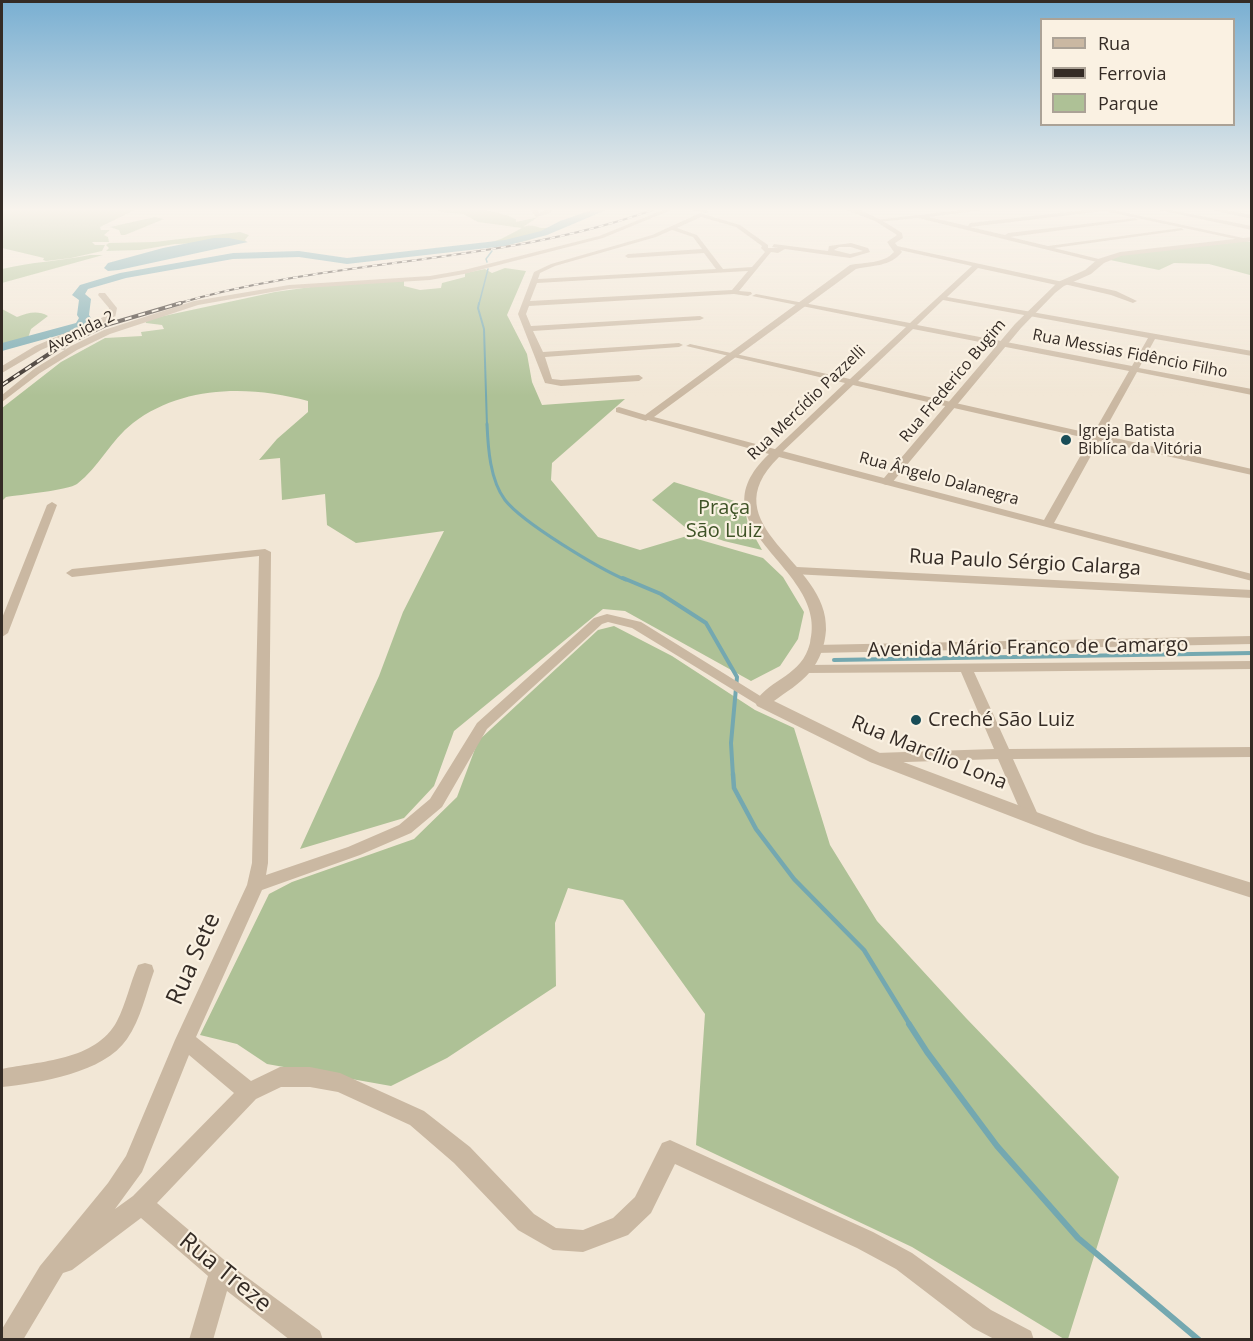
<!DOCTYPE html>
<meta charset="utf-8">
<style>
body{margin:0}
#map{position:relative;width:1253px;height:1341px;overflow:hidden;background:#f2e7d6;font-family:"Open Sans",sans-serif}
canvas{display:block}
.frame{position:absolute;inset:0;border:3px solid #342b25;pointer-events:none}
.legend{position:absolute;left:1040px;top:18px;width:195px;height:108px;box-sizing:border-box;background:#faf1e2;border:2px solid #aba296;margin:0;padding:8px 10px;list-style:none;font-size:18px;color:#342b25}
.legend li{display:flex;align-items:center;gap:12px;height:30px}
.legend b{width:30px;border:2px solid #aba296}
</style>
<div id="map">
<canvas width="1253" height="1341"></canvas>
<div class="frame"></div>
<ul class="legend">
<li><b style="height:8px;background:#cab8a2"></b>Rua</li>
<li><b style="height:8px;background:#342b25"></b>Ferrovia</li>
<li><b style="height:16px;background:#aec196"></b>Parque</li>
</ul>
</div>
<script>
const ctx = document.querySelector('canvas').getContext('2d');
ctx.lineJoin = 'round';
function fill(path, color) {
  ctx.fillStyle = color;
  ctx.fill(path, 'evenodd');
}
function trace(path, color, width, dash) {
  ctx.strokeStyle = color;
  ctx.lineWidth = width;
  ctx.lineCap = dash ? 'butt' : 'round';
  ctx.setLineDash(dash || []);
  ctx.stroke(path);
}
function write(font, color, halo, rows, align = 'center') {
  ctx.font = font + ' "Open Sans",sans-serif';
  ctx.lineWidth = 4.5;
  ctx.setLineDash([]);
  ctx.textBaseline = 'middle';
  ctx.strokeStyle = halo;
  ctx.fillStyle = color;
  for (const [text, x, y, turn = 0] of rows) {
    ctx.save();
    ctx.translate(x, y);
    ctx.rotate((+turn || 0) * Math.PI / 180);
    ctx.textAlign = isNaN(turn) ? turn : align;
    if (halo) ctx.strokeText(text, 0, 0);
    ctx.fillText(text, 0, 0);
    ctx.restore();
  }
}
fill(new Path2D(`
 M2 208H139L100 227 101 230H110L104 235 108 237 109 242H92L95 245H105L102 251 71 258 46 261 43 260 44 258 2 248Z
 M433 208C462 208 489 207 516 219V222L538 217 523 227C537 222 536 231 551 227 542 242 502 246 484 246L482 245 501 239 522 228 478 222 463 214 441 212Z
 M155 217 164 219 125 235H121L119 230 110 227Z
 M240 232 249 235 245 240 247 242 175 244 140 250 106 251 109 248 106 245 109 243 154 242Z
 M1246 241 1251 242V278L1250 275 1209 264 1174 263 1159 270 1110 260 1121 255Z
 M90 255H103L2 283V269C31 262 60 261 90 255Z
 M505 268 526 271 507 315 527 354 532 382 542 405 625 399 552 463 551 480 598 537 640 550 687 536 763 558 783 577 804 612 798 639 780 666 751 681 625 611 603 609 454 731 434 786 404 818 300 849 379 676 403 612 444 531 356 543 327 525 325 494 282 500 280 458 259 460 277 439 308 412V401C251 385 182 385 133 423 111 440 99 467 77 484 69 490 19 495 6 497L2 501V408L61 362 105 338 142 336 141 332 164 329 162 325 146 323 145 320 275 292 332 284 404 281V286L420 290 441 288 442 283 465 277V273L485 269 492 273Z
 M2 309 17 317C28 313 37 310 48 316L31 329 28 338 2 349Z
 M674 482 744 504 748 525 762 550 724 541 686 528 652 500Z
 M614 626 672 656 755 710 794 728 830 845 877 921 966 1018 1119 1177 1068 1339H1064L912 1247 696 1145 705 1014 623 900 568 888 555 923 556 986 447 1058 391 1086 267 1064 237 1044 200 1035 269 894 292 882 414 839 457 797 478 741 598 630Z`), '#aec196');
fill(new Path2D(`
 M214 238H229L248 242 119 270 108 271 104 268 108 263 163 248Z`), '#74a8b0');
trace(new Path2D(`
 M495 248 498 244
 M487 262 486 259 492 251
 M479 304 488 269`), '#74a8b0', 1.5);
trace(new Path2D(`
 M479 303 478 308 484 329 487 426`), '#74a8b0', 2);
trace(new Path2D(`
 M487 424C488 448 490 480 505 500 523 523 598 568 626 580`), '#74a8b0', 3);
trace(new Path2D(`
 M623 578 661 594 706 623 737 677 731 743 733 776
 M834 660 1252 653`), '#74a8b0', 4);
trace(new Path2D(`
 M733 774 734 788 756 829 794 879 864 950 910 1025`), '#74a8b0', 4.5);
trace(new Path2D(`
 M909 1024 927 1052 997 1146 1078 1238 1199 1340`), '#74a8b0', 6);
fill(new Path2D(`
 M598 208H611L547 235 505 246 347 264 299 257 233 259 126 278 88 289 85 294 91 299 89 315 91 318 85 328 2 351V343L76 323 79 318 77 315 79 300 72 295 80 285 120 273 233 253 299 251 347 258 505 240 541 231 560 221Z`), '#74a8b0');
trace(new Path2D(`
 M58 345 70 347`), '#ccc1b3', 8, [8, 4.5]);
fill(new Path2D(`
 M529 208H536L539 213 549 208H555L548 214 536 217Z
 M668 208H676L603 238 464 274 430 280 289 289 198 305 110 334 77 350 40 373 2 402V395L34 369 71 346 104 330 194 301 289 285 430 276 464 270 599 236Z
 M681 208H696L709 211 706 213Z
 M857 208H876L853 212 850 210Z
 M980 208H999L929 217 968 226 970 223 1104 208 1248 239 1245 241 1104 211 970 227 1005 235 1008 233 1135 218 1138 220 1010 237 1048 246 1181 228 1184 230 1054 248 1103 260 1101 263 918 218 877 222 874 220Z
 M1149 208H1160L1252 226V230Z
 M1203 208H1214L1252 215V219Z
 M700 213 740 225 768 245V248H778L772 247 774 244 828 251 829 246 851 243 868 248 870 252 850 258 785 249 778 253 771 252 739 291 751 292 752 294 748 296 734 294 529 306 526 314 531 326 700 316 704 318 700 320 533 331 543 352 679 343 683 345 679 347 545 357 552 379 561 380 639 375 643 378 639 381 561 386 545 383 518 314 534 272 551 264 652 235ZM701 217 736 227 762 246 761 248 765 252 752 267 723 269 697 235 677 228ZM672 230 693 237 702 249 628 254 625 256 628 258 704 253 716 269 538 279 540 273 555 266 656 237ZM839 247H851L863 251 850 254 834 250ZM748 271 732 290 530 301 537 283Z
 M897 246 1063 282 1066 280 1116 291 1137 301 1133 303 1111 295 1064 284 1061 286 978 268 947 297 1252 351V356L1155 339 1139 368 1252 389V395L1137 372 1102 435 1252 469V475L1099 441 1054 523 1252 574V581L883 484 882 482 887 479 1044 520 1090 439 853 385 779 455H773V451L845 383 686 346 690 344 850 379 906 327 752 296 756 294 910 323 972 266 895 249ZM943 300 1148 338 1132 366 917 325ZM913 329 1129 371 1093 434 858 381Z
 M46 342 58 343 62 345C59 349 51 347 46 346Z
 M619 407 649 416 651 418 646 421 616 412V408Z
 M52 502 57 505 8 633 2 637V618L47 505Z
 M265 549 271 552 268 863 266 875 348 847 399 825 430 799 477 723 594 618 607 614 641 622 770 702 763 707 758 705 632 628 608 622 602 624 487 729 442 807 411 833 360 855 262 890 196 1037 251 1081 280 1067H310L340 1073 424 1111 470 1147 534 1214 556 1228 583 1230 613 1218 635 1197 662 1143 670 1140 873 1232 912 1253 991 1310 1031 1331 1034 1340H996L973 1328 896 1269 857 1248 675 1164 651 1213 628 1235 583 1252 553 1250 518 1230 454 1163 410 1125 338 1092 310 1087H281L256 1099 157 1203 229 1264 320 1331 323 1340H290L227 1291 213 1340H189L208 1276 141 1218 72 1270 63 1273 23 1340H2V1329L40 1266 108 1183 126 1156 175 1040 247 885 252 863 259 556 72 577 66 573 72 569ZM189 1055 234 1093 133 1196 115 1209 142 1172Z
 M797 567 1252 590V598L793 574 791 571Z
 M1252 636V644L815 653 808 649 815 645Z
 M1252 661V669L974 672 1009 749 1252 747V757L1013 759 1039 817 1037 821 1031 823 1025 821 1023 817 998 759 876 763 871 762 869 758 871 754 876 753 994 749 961 672 805 673 798 669 805 665Z
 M145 963 152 965 154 971C146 993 141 1019 127 1039 104 1073 39 1083 2 1087V1069C39 1061 96 1061 117 1021 126 1004 130 983 138 965Z`), '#cab8a2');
fill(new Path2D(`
 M841 208C863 208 884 221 902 233L903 238 895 243 902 252C890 267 873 265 856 269L654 417 884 478 1015 324 1058 282 1085 270 1098 259 1120 252 1252 237V241L1121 256 1104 263 1091 274 1064 286 1055 293 1021 328 891 484 887 485 779 457C707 527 830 561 826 630 825 645 820 660 810 672 800 684 786 692 774 701L882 754 1095 834 1252 883V898L1083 844 870 762 757 706 755 702C771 678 802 676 810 643 831 566 689 530 769 454L641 418 850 265C865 262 883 264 894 252L887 242 897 235 875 221Z
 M99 293H105L117 308 115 318 41 350 2 373V366L35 346 108 315 109 308 98 295Z`), '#cab8a2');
const railFar1 = new Path2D(`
 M176 304C334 257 504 265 658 208`);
const rail = new Path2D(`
 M2 385 58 348 106 325 181 303`);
trace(railFar1, '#342b25', 2);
trace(rail, '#342b25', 4);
trace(railFar1, '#faf1e2', 1.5, [5]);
trace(rail, '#faf1e2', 2, [7]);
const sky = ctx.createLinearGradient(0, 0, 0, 396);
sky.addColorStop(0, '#79afd2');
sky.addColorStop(0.53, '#f9f4ed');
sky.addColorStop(1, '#f9f4ed00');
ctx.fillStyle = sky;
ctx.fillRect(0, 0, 1253, 396);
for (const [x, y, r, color] of [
 [1066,440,6,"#194d57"],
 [916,720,6,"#194d57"]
]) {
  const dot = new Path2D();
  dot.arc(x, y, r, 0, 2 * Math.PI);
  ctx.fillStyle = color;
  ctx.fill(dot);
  trace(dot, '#faf1e2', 2);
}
write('16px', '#342b25', '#faf1e2', [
 ["Avenida 2",81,332,-27],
 ["Rua Messias Fidêncio Filho",1130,354,11],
 ["Rua Frederico Bugim",953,381,-50],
 ["Rua Mercídio Pazzelli",807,403,-44],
 ["Rua Ângelo Dalanegra",939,479,15]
]);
write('16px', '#342b25', '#faf1e2', [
 ["Igreja Batista",1078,431],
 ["Biblíca da Vitória",1078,449]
], 'left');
write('20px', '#3f5327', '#faf1e2', [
 ["Praça",724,508],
 ["São Luiz",724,531]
]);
write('20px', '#342b25', '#faf1e2', [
 ["Rua Paulo Sérgio Calarga",1025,563,3],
 ["Avenida Mário Franco de Camargo",1028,648,-1],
 ["Rua Marcílio Lona",929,753,22]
]);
write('20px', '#342b25', '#faf1e2', [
 ["Creché São Luiz",928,720]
], 'left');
write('24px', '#342b25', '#faf1e2', [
 ["Rua Sete",194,959,-66],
 ["Rua Treze",225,1273,39]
]);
</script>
